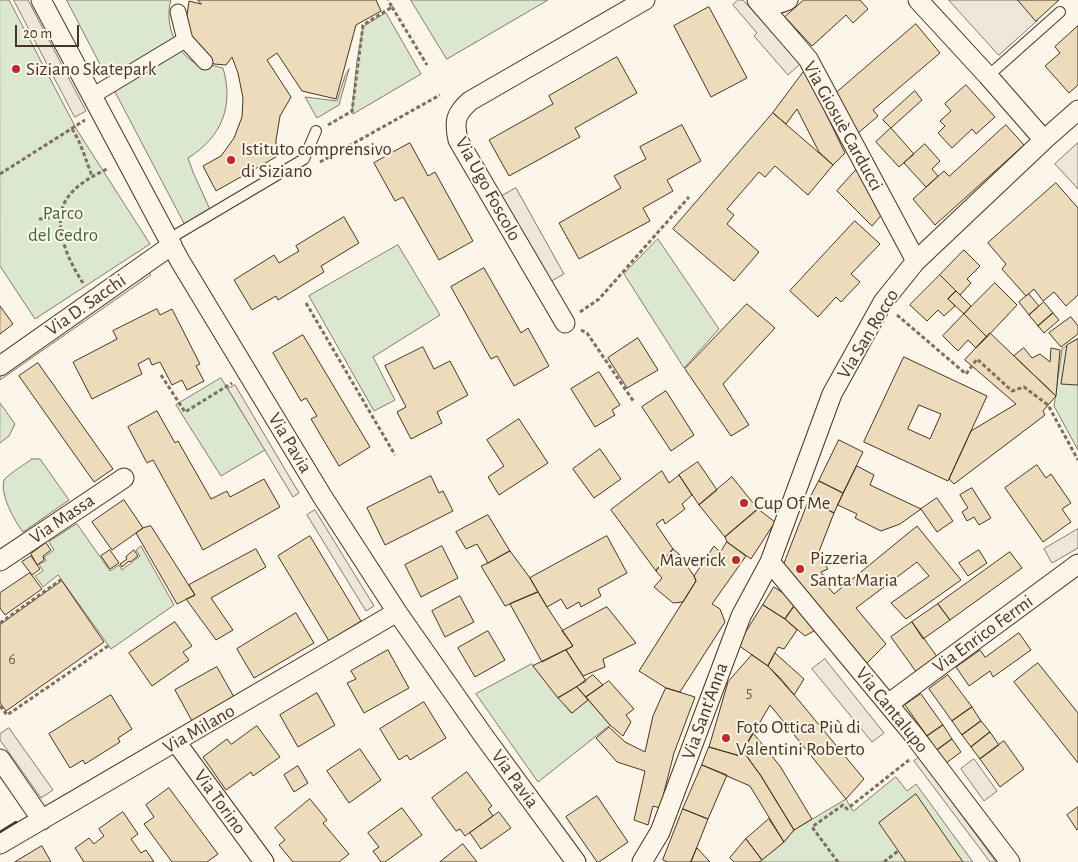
<!DOCTYPE html>
<meta charset="utf-8">
<style>
body{margin:0}
#map{position:relative;width:1078px;height:862px;overflow:hidden;background:#fbf6e9;font-family:"Alegreya Sans",sans-serif}
canvas{display:block}
.scale{position:absolute;left:15px;top:25px;width:64px;height:22px;box-sizing:border-box;border:2px solid #4a3520;border-top:0;padding-left:6px;font-size:15px;line-height:18px;white-space:nowrap;color:#4a3520;-webkit-text-stroke:4px #fbf6e9;paint-order:stroke}
</style>
<div id="map">
<canvas width="1078" height="862"></canvas>
<div class="scale">20 m</div>
</div>
<script>
const ctx = document.querySelector('canvas').getContext('2d');
ctx.lineJoin = 'round';
function fill(path, color) {
  ctx.fillStyle = color;
  ctx.fill(path, 'evenodd');
}
function trace(path, color, width, dash) {
  ctx.strokeStyle = color;
  ctx.lineWidth = width;
  ctx.lineCap = dash ? 'butt' : 'round';
  ctx.setLineDash(dash || []);
  ctx.stroke(path);
}
function write(font, color, halo, rows, align = 'center') {
  ctx.font = font + ' "Alegreya Sans",sans-serif';
  ctx.lineWidth = 4;
  ctx.setLineDash([]);
  ctx.textBaseline = 'middle';
  ctx.strokeStyle = halo;
  ctx.fillStyle = color;
  for (const [text, x, y, turn = 0] of rows) {
    ctx.save();
    ctx.translate(x, y);
    ctx.rotate((+turn || 0) * Math.PI / 180);
    ctx.textAlign = isNaN(turn) ? turn : align;
    if (halo) ctx.strokeText(text, 0, 0);
    ctx.fillText(text, 0, 0);
    ctx.restore();
  }
}
const green = new Path2D(`
 M0 0H9L77 130 150 244 35 319 0 266Z
 M67 0H171C167 11 169 30 175 40L108 79Z
 M411 0H548L447 59Z
 M386 13 421 74 353 114 352 111 357 61 363 27Z
 M180 50 189 59 198 65 203 67 211 65 223 68C234 106 222 137 188 158L193 172 212 214 187 229 114 90Z
 M349 69 339 105 317 118 305 97 337 101 345 76Z
 M658 239 719 329 684 368 624 274Z
 M398 245 440 315 373 357 395 400 374 411 309 296Z
 M1078 339V450L1054 406 1062 349Z
 M221 378 265 450 221 476 176 405Z
 M0 403 15 424 9 436 0 443Z
 M32 459H40L69 500 23 532C14 520 0 495 4 480 11 472 24 465 32 459Z
 M77 524 110 571 119 565 122 570 140 556 136 550 141 546 174 605 111 649 58 575 43 587 35 576 43 571 39 564 46 561 44 557 54 550 49 542Z
 M532 664 571 713 588 700 610 725 538 782 476 694Z
 M896 777 907 791 916 784 973 862H759L784 842 794 830 846 799 853 811Z`);
fill(green, '#dce7d0');
trace(green, '#887966', 1);
const parking = new Path2D(`
 M14 0H28L86 111 75 117Z
 M738 0H743L800 64 788 75 754 36 757 33 733 5Z
 M949 0H1020L1038 20 999 55Z
 M1078 143V189L1055 164Z
 M516 188 564 274 548 283 500 197Z
 M147 270 151 275 0 380V372Z
 M235 385 299 493 293 497 228 389Z
 M315 510 374 606 366 611 307 515Z
 M1078 529V548L1052 563 1044 549Z
 M825 659 884 733 872 742 812 669Z
 M9 728 53 790 41 798 0 740V734Z
 M919 757 996 862H990L914 761Z
 M974 759 997 791 984 801 961 769Z`);
fill(parking, '#ede7d9');
trace(parking, '#887966', 1);
const building = new Path2D(`
 M198 0H376L381 11 356 25 336 99 302 91 277 53 267 60 291 97 280 116 276 140V157L216 191 203 166 221 156 234 138 242 117 243 98 238 73 232 57 226 65 214 64 200 54 192 43 186 22 189 1 201 4Z
 M804 0H860L868 9 853 23 846 15 812 46 785 17Z
 M1018 0H1059L1036 21Z
 M709 7 747 78 711 97 674 26Z
 M916 24 940 53 873 110 878 116 857 134 837 109 843 104 835 94Z
 M1078 26V85L1069 93 1045 66 1060 53 1055 47Z
 M617 57 637 93 575 128 580 137 509 176 489 140 553 104 549 96Z
 M805 70 845 153 833 165 819 152 797 109 786 124 773 113Z
 M966 85 995 117 976 134 972 129 952 148 938 133 945 126 940 121 951 111 945 104Z
 M915 91 922 100 891 128 883 120Z
 M773 113 833 165 808 195 775 166 765 177 759 172 727 209 734 215 727 224 759 252 734 281 673 229Z
 M682 125 701 161 667 180 673 191 643 208 650 221 579 259 559 223 621 188 614 176 646 159 640 147Z
 M1006 125 1024 145 935 225 913 199 944 171 949 176Z
 M891 128 914 154 899 167 876 142Z
 M410 143 428 176 435 172 473 241 439 260 403 197 395 201 374 163Z
 M925 144 940 161 932 169 938 176 926 187 904 163Z
 M858 168 885 211 872 226 837 191Z
 M1056 183 1078 208V295L1066 306 1054 292 1043 301 1034 289 1026 296 1002 269 1006 264 988 243Z
 M344 217 359 243 321 266 324 272 278 300 276 296 252 310 234 280 274 255 279 263 299 251 296 246Z
 M855 221 880 244 851 274 860 282 841 302 836 297 818 317 790 291Z
 M964 250 980 266 967 279 971 283 960 295 940 275Z
 M484 268 521 333 528 328 549 366 514 386 497 356 491 359 451 287Z
 M940 275 956 291 948 299 955 306 944 316 938 310 927 321 910 305Z
 M995 283 1017 305 987 337 964 314Z
 M956 291 971 306 964 314 948 299Z
 M1029 294 1039 306 1029 315 1019 302Z
 M1044 302 1053 313 1038 326 1029 315Z
 M747 304 775 328 723 384 749 425 731 436 685 369Z
 M0 306 13 324 0 334Z
 M157 309 160 315 172 309 200 364 196 366 204 381 187 390 182 380 172 385 160 362 152 365 149 358 138 364 142 374 92 399 73 362 117 339 113 331Z
 M1053 313 1059 320 1044 333 1038 326Z
 M964 314 987 337 976 348 968 340 958 351 943 336Z
 M1071 317 1078 326V334L1061 347 1049 333Z
 M990 333 1056 396 1043 411 1045 415 954 484 949 479 971 431 1016 404 965 360Z
 M303 335 370 447 339 466 311 419 317 416 306 398 301 401 273 353Z
 M638 338 658 370 627 388 608 358Z
 M1078 339V385L1061 384 1067 345Z
 M423 347 434 369 450 361 468 395 437 412 442 423 411 439 397 412 406 407 385 366Z
 M1024 348 1032 358 1040 354 1050 362 1051 348 1060 350 1056 396 1014 356Z
 M904 357 987 396 948 481 864 442ZM919 405 941 414 930 439 908 429Z
 M38 363 113 469 94 482 19 376Z
 M599 372 620 405 612 410 615 415 595 427 571 389Z
 M666 391 694 435 671 451 642 407Z
 M157 411 175 443 178 441 211 499 227 491 230 497 264 479 280 507 203 550 153 460 147 463 128 427Z
 M519 419 548 463 499 495 488 477 504 466 487 440Z
 M839 440 863 452 843 493 819 481Z
 M600 449 621 479 594 498 573 469Z
 M698 462 717 490 699 505 679 475Z
 M1037 465 1046 478 1051 474 1071 503 1062 509 1071 522 1043 542 1005 488Z
 M857 466 874 475 870 485 921 509 900 524 881 531 855 518 857 514 838 505Z
 M662 471 669 483 679 475 692 495 682 504 685 509 665 524 663 519 656 524 673 549 656 571 611 510Z
 M431 476 439 493 443 491 453 511 385 545 367 508Z
 M732 477 758 509 725 537 699 505Z
 M819 481 843 493 834 513 809 500Z
 M972 488 991 518 979 525 974 517 967 521 962 512 968 508 960 495Z
 M937 498 953 521 937 532 921 509Z
 M124 500 143 528 112 550 92 522Z
 M809 500 834 513 818 554 828 569 821 572 832 586 829 588 834 594 917 526 961 580 906 619 891 603 929 576 917 562 856 608 886 644 866 664 784 564Z
 M758 509 775 522 751 559 727 542 725 537Z
 M488 515 510 551 488 563 477 544 466 549 456 532Z
 M151 526 195 595 177 604 136 533 143 528Z
 M310 536 361 621 329 641 278 556Z
 M607 536 627 573 598 589 601 596 581 607 579 602 567 609 561 599 547 607 530 578Z
 M727 542 746 556 712 604 720 609 725 622 680 692 666 688 639 671 696 581 694 576 714 546 720 552Z
 M46 543 51 550 43 556 44 560 37 565 31 554Z
 M442 546 458 578 421 597 405 565Z
 M256 549 266 567 211 598 233 630 216 640 186 599 195 595 189 585Z
 M673 549 679 554 694 576 696 581 683 602 673 603 654 587 662 578 656 571Z
 M110 550 119 563 110 569 101 556Z
 M134 550 138 556 130 562 129 561 122 567 120 564 127 559 126 557Z
 M979 550 987 563 968 576 959 563Z
 M510 551 530 578 538 592 505 606 481 566 488 563Z
 M1010 552 1022 568 950 620 938 604Z
 M31 556 40 569 32 575 22 562Z
 M30 573 42 589 5 615 0 608V593Z
 M62 581 104 642 6 711 0 703V625Z
 M774 587 797 602 785 619 763 605Z
 M538 592 547 607 573 646 542 662 510 604Z
 M460 596 474 622 445 637 432 611Z
 M797 602 819 628 805 636 785 619Z
 M938 604 950 620 923 639 912 622Z
 M763 605 785 619 797 630 784 649 778 647 768 666 738 645Z
 M607 607 636 643 603 659 605 667 583 676 566 650 573 646 562 631Z
 M296 613 314 643 254 678 237 649Z
 M175 622 192 646 183 652 189 660 152 686 129 653Z
 M912 622 938 658 917 673 891 637Z
 M488 631 505 660 475 677 458 648Z
 M1019 633 1031 650 993 677 990 671 969 686 956 667 980 650 985 657Z
 M388 650 409 688 364 713 347 683 356 679 351 671Z
 M566 650 586 681 558 698 533 666Z
 M775 653 804 679 794 695 768 666Z
 M752 655 768 666 781 679 864 779 846 799 770 705 740 756 709 747 728 682Z
 M1038 663 1078 713V763L1014 682Z
 M217 667 234 697 192 721 175 690Z
 M593 675 603 685 586 697 577 687Z
 M948 675 972 707 952 721 929 689Z
 M609 681 634 709 626 715 631 722 623 736 610 725 586 697Z
 M577 687 588 700 572 713 558 698Z
 M666 688 695 697 674 753 660 808 653 806 648 825 634 820 645 771 617 762 596 738 609 727 625 742 645 752 653 716Z
 M317 693 335 725 298 747 280 715Z
 M921 694 943 725 927 736 905 705Z
 M111 695 132 729 118 738 120 742 85 764 83 760 70 768 49 734Z
 M424 702 446 738 410 760 407 755 399 760 380 729Z
 M972 707 981 721 962 735 952 721Z
 M981 721 990 732 971 747 962 735Z
 M943 725 952 739 937 750 927 736Z
 M257 726 280 757 253 776 251 772 226 790 203 757 227 739 231 744Z
 M990 732 999 745 980 759 971 747Z
 M753 733 780 766 812 819 794 830 761 776 743 751Z
 M952 739 961 752 946 763 937 750Z
 M1004 741 1024 769 1000 787 980 759Z
 M709 747 740 756 743 751 761 776 794 830 784 842 750 786 702 765Z
 M360 749 381 780 349 803 327 771Z
 M702 765 727 775 708 819 683 809Z
 M298 766 308 783 294 792 284 775Z
 M467 772 492 806 488 809 493 816 465 836 460 829 456 831 432 798Z
 M169 788 218 854 207 862H172L144 824 154 817 146 805Z
 M916 794 963 862H906L879 823Z
 M597 796 628 842 599 862H597L566 817Z
 M310 799 327 820 323 823 349 854 339 862H293L279 845 285 840 275 828Z
 M1078 807V829L1077 830 1067 815Z
 M402 808 422 835 385 862H381L373 851 379 847 368 833Z
 M683 809 708 819 691 862H668L663 860Z
 M123 812 138 834 131 839 141 853 146 850 154 862H84L75 848 89 838 94 844 104 836 99 829Z
 M499 812 511 828 481 849 470 833Z
 M769 819 784 842 762 860 746 839Z
 M746 839 762 860 759 862H734L730 858Z
 M463 844 477 862H440Z
 M42 846 51 862H15Z
 M697 848 710 862H691Z`);
fill(building, '#ecdcbc');
trace(building, '#4a3520', 1);
const service = new Path2D(`
 M988 76 1060 12
 M169 239 304 159 316 131`);
const pedestrian = new Path2D(`
 M178 12 185 40 205 62
 M92 96 185 40`);
const minor = new Path2D(`
 M41 0 180 261 322 496 397 612 483 735 576 862
 M757 0 808 59 916 261
 M918 0 988 76 1044 140
 M760 3C770 5 778 5 788 0
 M565 323 458 140C454 122 455 114 470 101L645 0
 M0 366 172 245
 M0 561 124 478
 M770 562 912 733 1010 862
 M888 704 1078 564
 M176 742 264 862
 M0 759 42 820
 M0 844 397 612
 M642 862 660 832 741 616 770 562 832 394 883 302 916 261 1044 140 1078 110`);
trace(service, '#4a3520', 12);
trace(pedestrian, '#4a3520', 17);
trace(minor, '#4a3520', 21);
trace(new Path2D(`
 M392 7 427 65
 M328 125 352 111 363 25 392 7 388 0
 M72 129C81 142 86 161 92 176
 M320 162 440 95
 M0 174 85 120
 M39 219 61 217
 M83 283C69 262 51 225 66 200 76 184 93 176 109 168
 M306 303 395 455
 M580 312 599 299 689 197
 M897 315 966 374 977 359 1012 391 1024 387 1048 405 1078 460
 M581 330 587 333 634 402
 M161 375 185 412 232 383
 M0 623 62 579
 M0 706 7 715 108 646
 M838 862 812 827 843 805 847 809 909 760
 M884 862 898 851`), '#7f6f5c', 3, [4, 2.5]);
trace(service, '#fbf6e9', 10);
trace(pedestrian, '#fbf6e9', 15);
trace(minor, '#fbf6e9', 19);
trace(new Path2D(`
 M0 832 16 822`), '#4a3520', 2.5);
for (const [x, y, r, color] of [
 [16,69,5,"#c62828"],
 [231,160,5,"#c62828"],
 [744,503,5,"#c62828"],
 [736,560,5,"#c62828"],
 [800,569,5,"#c62828"],
 [726,738,5,"#c62828"]
]) {
  const dot = new Path2D();
  dot.arc(x, y, r, 0, 2 * Math.PI);
  ctx.fillStyle = color;
  ctx.fill(dot);
  trace(dot, '#fbf6e9', 2);
}
write('16px', '#725f47', null, [
 ["6",12,659],
 ["5",749,692]
]);
write('19px', '#4a3520', '#fbf6e9', [
 ["Siziano Skatepark",26,69],
 ["Istituto comprensivo",241,149],
 ["di Siziano",241,171],
 ["Cup Of Me",754,503],
 ["Pizzeria",810,558],
 ["Santa Maria",810,580],
 ["Maverick",726,560,"right"],
 ["Foto Ottica Più di",736,727],
 ["Valentini Roberto",736,749]
], 'left');
write('19px', '#4a3520', '#fbf6e9', [
 ["Via Giosuè Carducci",843,126,61],
 ["Via Ugo Foscolo",488,189,61],
 ["Via D. Sacchi",86,305,-35],
 ["Via San Rocco",868,334,-59],
 ["Via Pavia",290,443,59],
 ["Via Massa",62,519,-34],
 ["Via Enrico Fermi",983,634,-36],
 ["Via Cantalupo",892,710,51],
 ["Via Sant'Anna",705,711,-70],
 ["Via Milano",199,729,-30],
 ["Via Pavia",515,779,54],
 ["Via Torino",220,802,54]
]);
write('19px', '#436837', '#fbf6e9', [
 ["Parco",63,213],
 ["del Cedro",63,235]
]);
</script>
